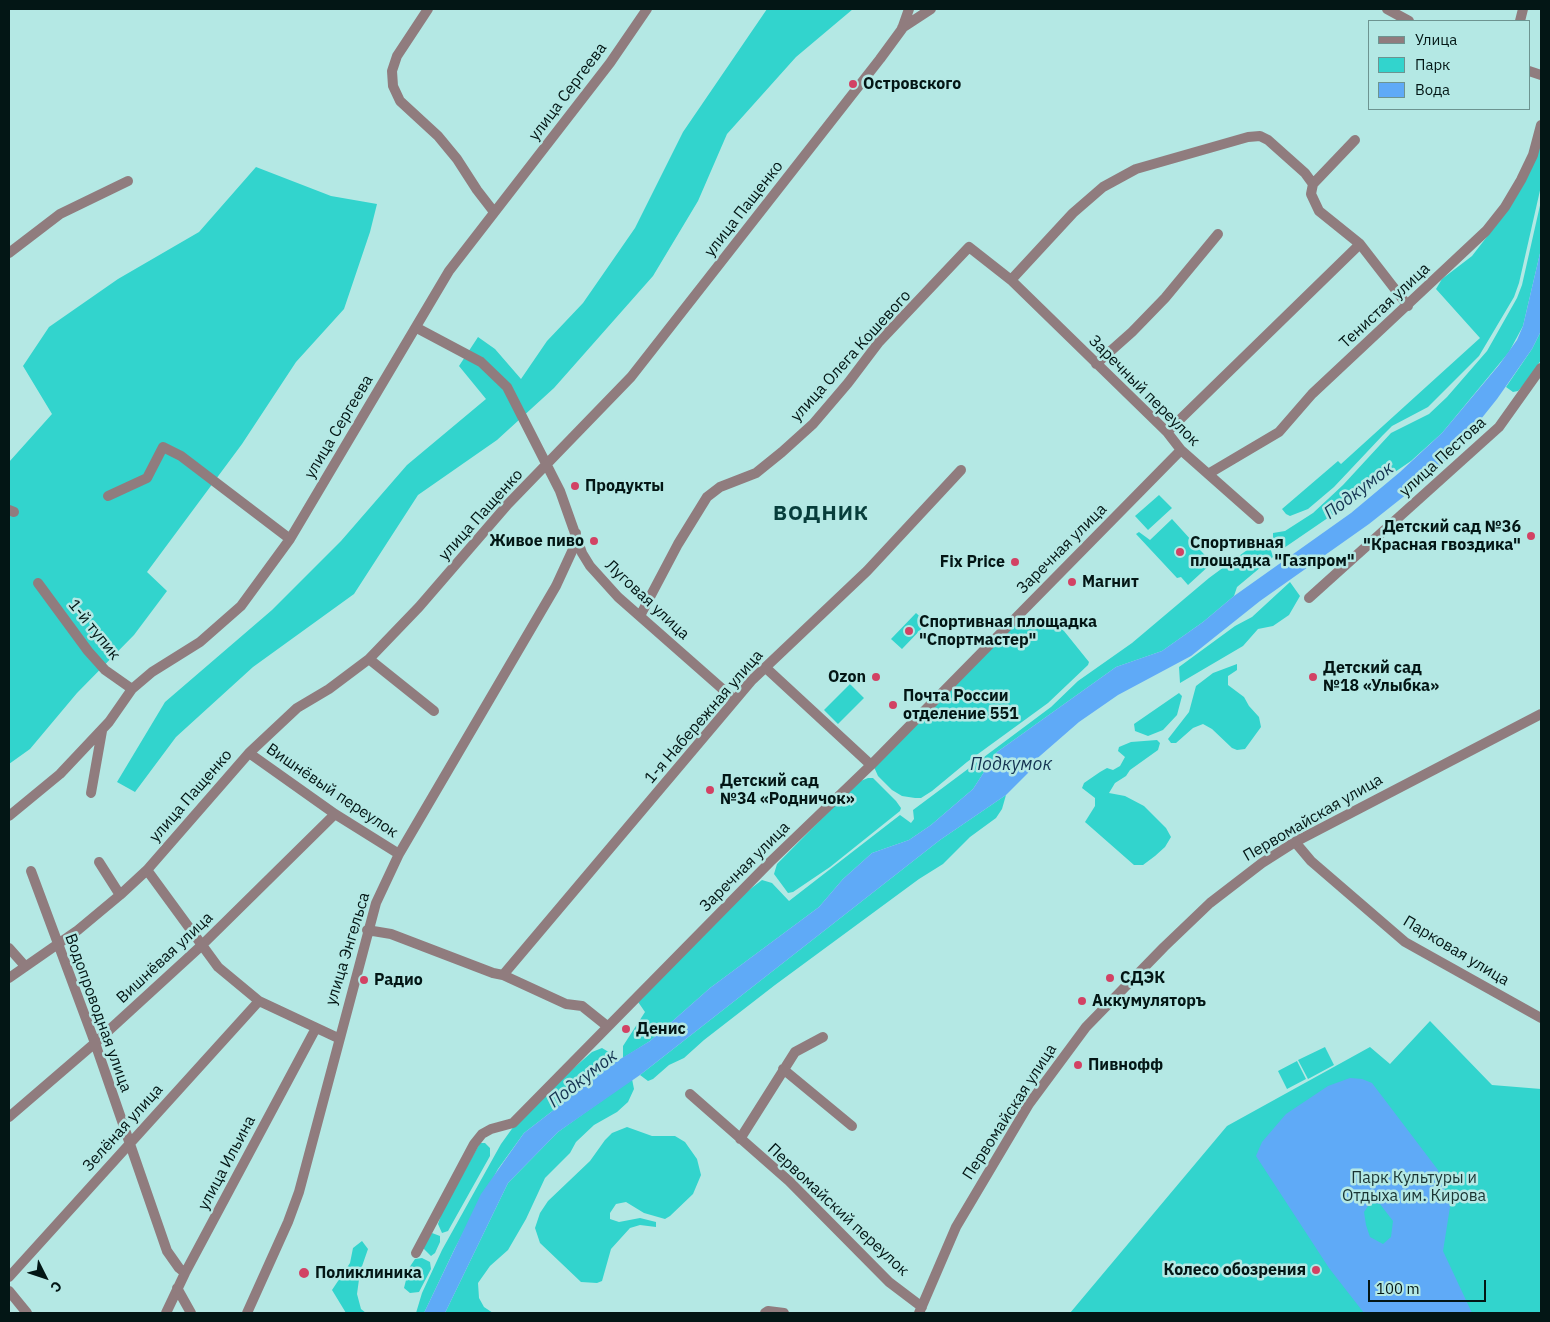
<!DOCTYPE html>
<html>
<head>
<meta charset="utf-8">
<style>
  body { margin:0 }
  #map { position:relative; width:1550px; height:1322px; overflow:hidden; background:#b4e8e4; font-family:"IBM Plex Sans",sans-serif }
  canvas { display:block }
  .frame { position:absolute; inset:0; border:10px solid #031615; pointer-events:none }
  .legend { position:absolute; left:1368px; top:20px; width:162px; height:90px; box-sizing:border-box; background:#b4e8e4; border:1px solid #6d9491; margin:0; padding:6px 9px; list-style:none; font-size:15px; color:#031615 }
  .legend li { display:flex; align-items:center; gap:10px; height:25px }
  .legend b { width:25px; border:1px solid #6d9491 }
  .north { position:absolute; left:20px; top:1252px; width:50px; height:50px; -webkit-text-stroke:4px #b4e8e4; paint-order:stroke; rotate:131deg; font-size:14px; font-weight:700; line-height:20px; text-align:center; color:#031615 }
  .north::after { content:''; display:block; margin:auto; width:18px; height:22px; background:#031615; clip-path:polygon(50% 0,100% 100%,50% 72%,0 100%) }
  .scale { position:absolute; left:1368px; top:1280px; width:118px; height:22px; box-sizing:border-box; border:2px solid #031615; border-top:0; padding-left:6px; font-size:15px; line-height:18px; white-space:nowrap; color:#031615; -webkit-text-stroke:4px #b4e8e4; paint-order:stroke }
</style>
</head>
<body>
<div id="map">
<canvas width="1550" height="1322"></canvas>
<div class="frame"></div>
<ul class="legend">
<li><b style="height:6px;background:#907c7e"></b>Улица</li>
<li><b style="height:14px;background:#32d4cd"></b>Парк</li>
<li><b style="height:14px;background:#5faaf7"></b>Вода</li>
</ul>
<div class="north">С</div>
<div class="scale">100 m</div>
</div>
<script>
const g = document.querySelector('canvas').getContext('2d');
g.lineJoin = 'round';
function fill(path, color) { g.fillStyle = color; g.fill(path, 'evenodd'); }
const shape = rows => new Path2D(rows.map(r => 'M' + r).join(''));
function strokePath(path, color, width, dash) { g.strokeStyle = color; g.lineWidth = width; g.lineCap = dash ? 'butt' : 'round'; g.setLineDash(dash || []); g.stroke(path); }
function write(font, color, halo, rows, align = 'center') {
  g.font = font + ' "IBM Plex Sans",sans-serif'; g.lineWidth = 5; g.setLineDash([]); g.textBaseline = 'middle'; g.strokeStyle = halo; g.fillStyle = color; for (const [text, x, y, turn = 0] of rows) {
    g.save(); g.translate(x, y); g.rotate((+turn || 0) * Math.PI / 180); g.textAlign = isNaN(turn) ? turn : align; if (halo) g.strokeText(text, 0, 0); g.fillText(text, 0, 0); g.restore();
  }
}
fill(shape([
  [767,9,853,9,796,57,727,134,698,201,653,276,554,388,497,440,418,495,354,594,253,667,176,737,135,792,117,782,165,702,272,610,341,541,407,465,486,399,459,366,478,337,495,349,521,379,547,341,583,303,635,228,683,132],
  [1541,139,1541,186,1519,283,1514,297,1479,356,1428,407,1392,426,1383,435,1334,487,1308,509,1290,516,1286,514,1282,509,1338,461,1341,464,1480,338,1436,289,1442,279,1472,256,1503,216],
  [256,167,331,196,377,204,370,232,344,309,296,362,242,444,147,572,167,591,134,635,77,693,30,749,9,764,9,462,52,414,23,366,49,327,118,279,199,232],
  [1541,201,1541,249,1523,326,1509,352,1442,433,1411,461,1281,550,1273,543,1273,533,1285,531,1313,513,1343,485,1391,433,1429,414,1447,397,1487,351,1517,298,1522,285],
  [1541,331,1541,360,1528,380,1518,391,1513,392,1506,387,1532,349],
  [1159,495,1172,508,1148,530,1135,516],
  [1172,519,1212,563,1188,585,1181,577,1177,578,1136,534,1139,532,1150,540],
  [1258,542,1270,547,1273,557,1237,587,1234,596,1203,622,1162,651,1116,667,997,752,973,789,931,825,909,840,872,853,843,879,819,907,710,988,650,1041,623,1058,623,1046,645,1012,636,999,736,900,762,880,772,883,789,901,900,815,911,823,914,819,913,810,1051,707,1078,681,1132,643,1209,578],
  [1290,582,1300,596,1289,615,1273,626,1258,629,1243,646,1180,683,1179,667,1235,626,1252,617],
  [916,613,927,623,902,649,891,639],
  [1032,617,1050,620,1064,631,1089,662,1088,665,1048,703,967,762,932,791,921,798,915,798,902,796,892,790,878,776,874,767,1015,623],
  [1237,664,1237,670,1228,676,1228,685,1244,697,1249,706,1259,717,1261,727,1245,749,1237,750,1232,748,1212,729,1203,724,1193,728,1176,743,1171,743,1168,739,1189,712,1196,686,1213,673],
  [850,684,864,698,838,724,824,710],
  [1179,693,1182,696,1177,715,1163,730,1148,736,1135,731,1134,724],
  [1157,740,1160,743,1158,750,1130,770,1126,776,1115,783,1109,793,1125,796,1144,806,1166,828,1171,837,1165,847,1155,856,1143,865,1134,865,1085,822,1095,806,1095,798,1082,788,1084,783,1100,772,1107,768,1113,770,1120,766,1125,757,1118,751,1119,747,1131,742],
  [868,778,873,778,896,801,901,808,900,811,830,867,793,892,788,893,774,874,777,864,858,782],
  [1006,795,1002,809,996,818,970,837,943,864,919,879,775,985,704,1040,684,1058,669,1065,653,1079,648,1081,640,1075,940,840],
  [1430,1021,1492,1085,1541,1089,1541,1313,1070,1313,1227,1126,1370,1047,1390,1064],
  [1325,1047,1334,1065,1308,1079,1298,1060],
  [602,1048,612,1054,617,1061,524,1133,498,1169,455,1248,424,1313,416,1313,422,1293,442,1250,501,1144,519,1119,568,1073,592,1052],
  [1297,1061,1306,1079,1287,1089,1278,1071],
  [632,1079,634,1089,628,1102,617,1112,594,1125,576,1142,570,1153,545,1178,526,1219,508,1250,490,1266,478,1283,479,1298,484,1307,493,1313,445,1313,508,1183,558,1132],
  [627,1127,652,1136,675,1136,685,1142,697,1159,701,1175,693,1194,670,1216,665,1219,644,1213,626,1202,616,1204,610,1213,610,1219,619,1222,640,1218,656,1222,656,1227,640,1225,630,1228,611,1249,602,1281,597,1283,581,1282,540,1243,535,1228,540,1213,548,1201,590,1161,605,1140,612,1133],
  [480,1143,485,1143,490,1148,490,1156,448,1231,442,1233,438,1224,443,1209],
  [432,1233,440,1236,440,1242,435,1253,431,1256,422,1247],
  [362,1241,368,1249,360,1272,357,1294,361,1309,366,1313,346,1313,332,1290,350,1263,353,1248],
  [422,1258,430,1262,431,1269,419,1292,410,1293,404,1288,409,1268,415,1259]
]), '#32d4cd');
fill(shape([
  [1541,249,1541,331,1532,349,1497,399,1457,449,1427,478,1369,524,1260,601,1191,656,1118,695,1079,722,1033,762,1028,773,1006,795,940,840,640,1075,558,1132,508,1183,445,1313,424,1313,481,1194,524,1133,617,1061,650,1041,710,988,819,907,843,879,872,853,909,840,931,825,973,789,997,752,1116,667,1162,651,1203,622,1234,596,1351,513,1400,472,1442,433,1499,365,1517,340,1523,326],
  [1350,1078,1362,1079,1372,1083,1438,1170,1450,1207,1443,1251,1472,1313,1364,1313,1329,1268,1256,1156,1262,1142,1286,1114,1328,1086],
  [1374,1203,1380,1204,1393,1221,1391,1237,1383,1244,1370,1237,1366,1225,1364,1212,1368,1206]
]), '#5faaf7');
strokePath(shape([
  [428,9,397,56,392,71,393,86,400,101,438,136,457,159,477,190,494,212],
  [1387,9,1409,21],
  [1520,21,1523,9],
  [902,28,931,9],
  [1529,71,1541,75],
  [1313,184,1355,140],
  [9,253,60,214,128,181],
  [1011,280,1167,432,1181,450,1259,519],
  [417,328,481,362,507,387,560,491,582,553,590,566,618,597,735,700],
  [1096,364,1132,332,1165,298,1218,234],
  [1167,432,1360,244],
  [1208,474,1279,432,1312,394,1486,231,1505,207,1521,180,1533,155,1541,125],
  [108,496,147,478,163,447,181,456,290,539],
  [9,510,14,512],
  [38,583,88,651,105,670,132,689],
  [1309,598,1499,427,1541,368],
  [640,616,678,544,707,497,720,487,756,473,782,452,813,424,848,383,879,342,969,247,1011,280,1073,213,1103,187,1136,169,1248,137,1260,136,1268,140,1305,173,1313,184,1311,194,1319,211,1360,244,1408,306],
  [369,659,434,711],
  [766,668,871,765],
  [249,753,335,814,399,854],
  [91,793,102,731],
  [9,816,60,774,109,722,132,689,152,672,200,642,241,606,290,539,449,271,610,63,647,9],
  [1295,842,1311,861,1405,942,1541,1018],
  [99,862,120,895],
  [147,870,218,967,259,1001,338,1038],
  [31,871,95,1043,167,1251,179,1268,185,1273],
  [367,930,391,934,493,973,503,975,566,1004,582,1006,607,1026],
  [9,948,25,966],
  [503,975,752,680,867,571,961,470],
  [9,978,78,930,120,895,147,870,249,753,297,708,329,689,369,659,419,607,508,504,631,377,880,59,902,29,909,9],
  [783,1069,852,1126],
  [690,1094,789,1181,889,1282,922,1307],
  [9,1117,95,1043,201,946,335,814],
  [740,1139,795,1052,823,1037],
  [416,1253,474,1144,482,1134,491,1129,513,1123,770,862,871,765,1181,450],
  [9,1277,259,1001],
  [177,1288,191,1313],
  [9,1291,27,1313],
  [166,1313,185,1273,316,1028],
  [247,1313,288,1222,299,1192,376,903,399,854,556,586,574,547,576,533],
  [765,1313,768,1311,784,1313],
  [919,1313,956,1227,1029,1104,1086,1027,1164,947,1210,903,1262,863,1295,842,1541,714]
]), '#907c7e', 10);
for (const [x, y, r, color] of [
  [853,84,5,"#d24264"],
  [575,486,5,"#d24264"],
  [1531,536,5,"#d24264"],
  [594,541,5,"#d24264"],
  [1180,552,5,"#d24264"],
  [1015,562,5,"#d24264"],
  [1072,582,5,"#d24264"],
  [909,631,5,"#d24264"],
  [876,677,5,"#d24264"],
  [1313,677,5,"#d24264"],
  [893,705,5,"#d24264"],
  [710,790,5,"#d24264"],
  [1110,978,5,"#d24264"],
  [364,980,5,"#d24264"],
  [1082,1001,5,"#d24264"],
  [626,1029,5,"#d24264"],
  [1078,1065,5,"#d24264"],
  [1316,1270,5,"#d24264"],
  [304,1273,6,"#d24264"]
]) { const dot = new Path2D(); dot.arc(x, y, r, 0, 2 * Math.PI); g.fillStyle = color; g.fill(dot); strokePath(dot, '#b4e8e4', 2); }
write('bold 16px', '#031615', '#b4e8e4', [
  ["Островского",863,84],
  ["Продукты",585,486],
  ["Детский сад №36",1521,527,"right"],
  ["\"Красная гвоздика\"",1521,545,"right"],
  ["Живое пиво",584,541,"right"],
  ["Спортивная",1190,543],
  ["площадка \"Газпром\"",1190,561],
  ["Fix Price",1005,562,"right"],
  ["Магнит",1082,582],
  ["Спортивная площадка",919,622],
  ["\"Спортмастер\"",919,640],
  ["Детский сад",1323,668],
  ["№18 «Улыбка»",1323,686],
  ["Ozon",866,677,"right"],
  ["Почта России",903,696],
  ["отделение 551",903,714],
  ["Детский сад",720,781],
  ["№34 «Родничок»",720,799],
  ["СДЭК",1120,978],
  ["Радио",374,980],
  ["Аккумуляторъ",1092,1001],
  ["Денис",636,1029],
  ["Пивнофф",1088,1065],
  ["Колесо обозрения",1306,1270,"right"],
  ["Поликлиника",315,1273]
], 'left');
write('16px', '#031615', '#b4e8e4', [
  ["улица Сергеева",568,92,-53],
  ["улица Пащенко",744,209,-52],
  ["Тенистая улица",1385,306,-43],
  ["улица Олега Кошевого",851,356,-48],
  ["Заречный переулок",1144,391,45],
  ["улица Сергеева",339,427,-59],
  ["улица Пестова",1443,457,-42],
  ["улица Пащенко",481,515,-48],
  ["Заречная улица",1062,549,-45],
  ["Луговая улица",647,600,43],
  ["1-й тупик",94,630,51],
  ["1-я Набережная улица",704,717,-49],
  ["Вишнёвый переулок",332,791,34],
  ["улица Пащенко",191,796,-49],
  ["Первомайская улица",1313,818,-30],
  ["Заречная улица",745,867,-45],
  ["улица Энгельса",348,949,-73],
  ["Парковая улица",1456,951,31],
  ["Вишнёвая улица",165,958,-43],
  ["Водопроводная улица",98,1013,70],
  ["Первомайская улица",1010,1112,-57],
  ["Зелёная улица",123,1128,-48],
  ["улица Ильина",227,1163,-62],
  ["Первомайский переулок",838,1210,43]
]);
write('16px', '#1a3433', '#b4e8e4', [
  ["Парк Культуры и",1414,1178],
  ["Отдыха им. Кирова",1414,1196]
]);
write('italic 18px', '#133250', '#b4e8e4', [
  ["Подкумок",1359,491,-37],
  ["Подкумок",1011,765],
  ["Подкумок",583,1079,-38]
]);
g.letterSpacing = '1px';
write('bold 21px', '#073d3b', '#b4e8e4', [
  ["ВОДНИК",821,514]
]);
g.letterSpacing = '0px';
</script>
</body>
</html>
